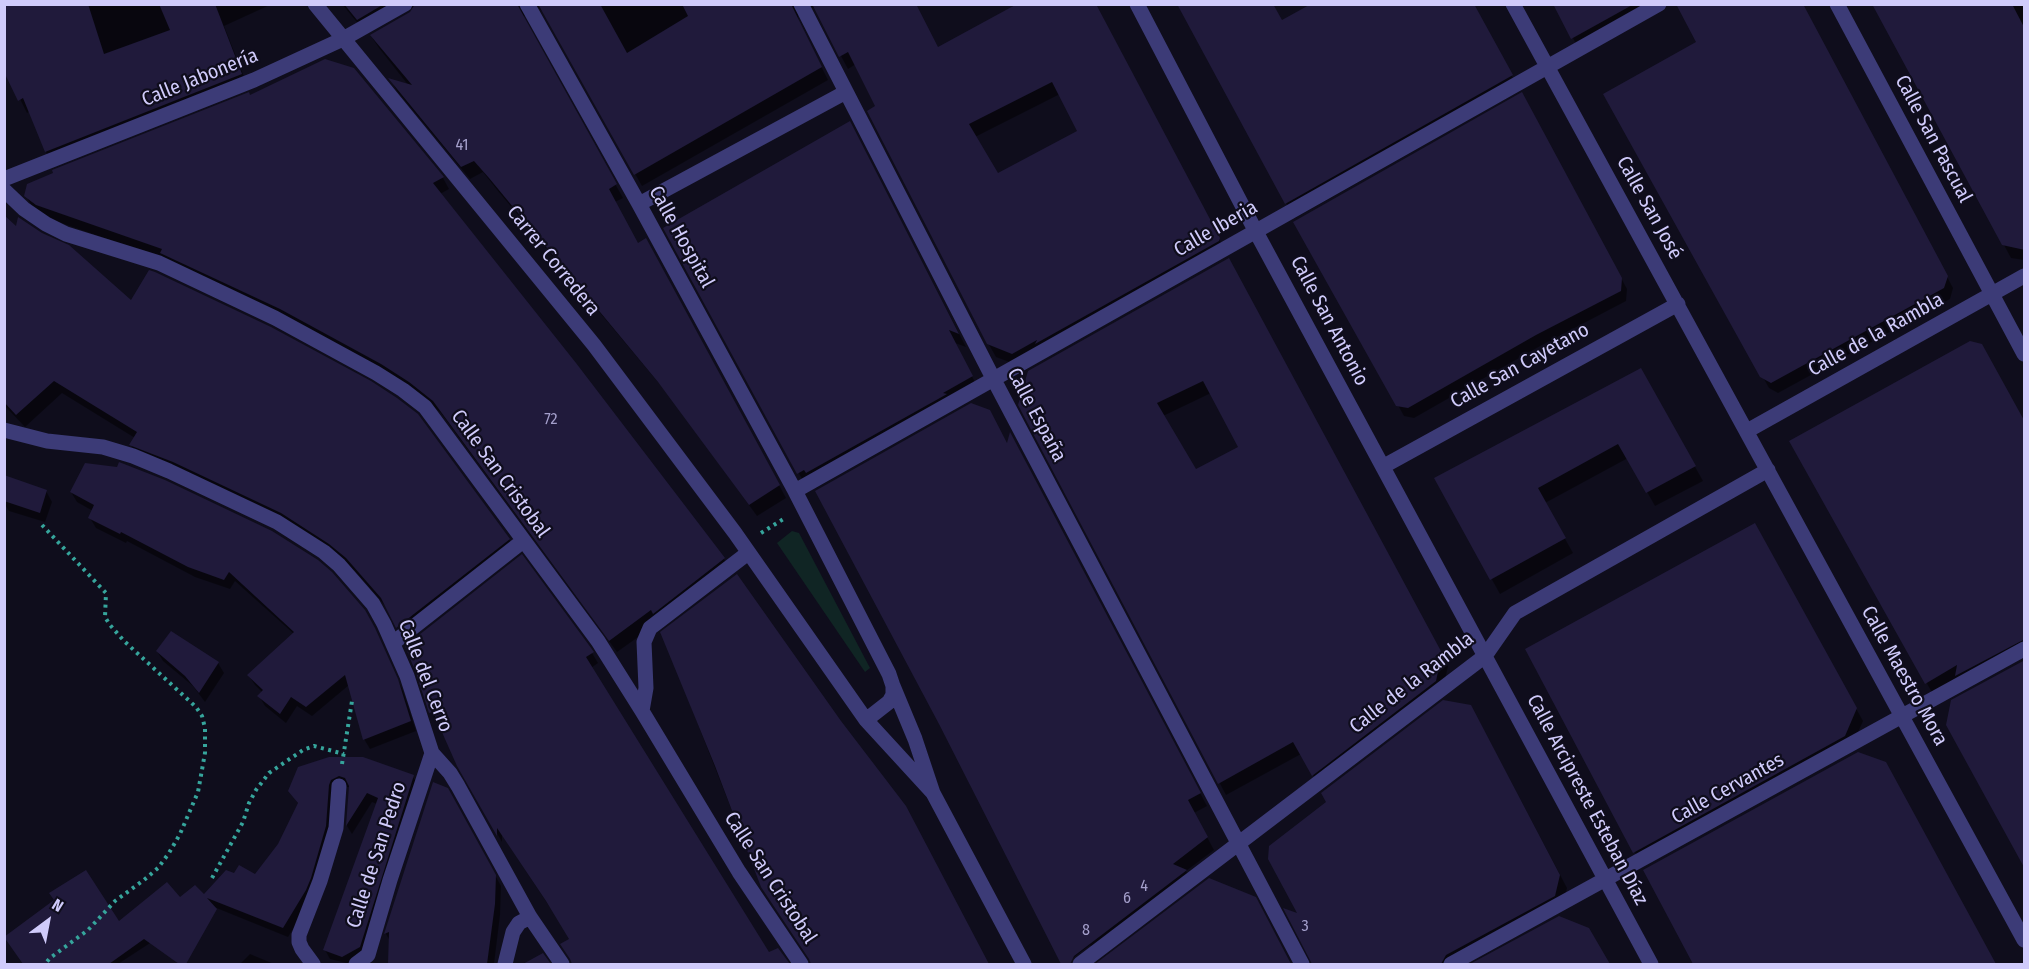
<!DOCTYPE html>
<html>
<head>
<meta charset="utf-8">
<style>
  body { margin:0 }
  #map { position:relative; width:2029px; height:969px; overflow:hidden; background:#0f0d1c; font-family:"Fira Sans Condensed",sans-serif }
  canvas { display:block }
  .frame { position:absolute; inset:0; border:6px solid #d0cbfb; pointer-events:none }
  .north { position:absolute; left:18px; top:891px; width:60px; height:60px; -webkit-text-stroke:4px #0f0d1c; paint-order:stroke; rotate:32deg; font-size:16px; font-weight:700; line-height:24px; text-align:center; color:#d0cbfb }
  .north::after { content:''; display:block; margin:auto; width:21px; height:27px; background:#d0cbfb; clip-path:polygon(50% 0,100% 100%,50% 72%,0 100%) }
</style>
</head>
<body>
<div id="map">
<canvas width="2029" height="969"></canvas>
<div class="frame"></div>
<div class="north">N</div>
</div>
<script>
const g = document.querySelector('canvas').getContext('2d');
g.lineJoin = 'round';
function fill(path, color) { g.fillStyle = color; g.fill(path, 'evenodd'); }
const shape = rows => new Path2D(rows.map(r => 'M' + r).join(''));
function strokePath(path, color, width, dash) { g.strokeStyle = color; g.lineWidth = width; g.lineCap = dash ? 'butt' : 'round'; g.setLineDash(dash || []); g.stroke(path); }
function write(font, color, halo, rows, align = 'center') {
  g.font = font + ' "Fira Sans Condensed",sans-serif'; g.lineWidth = 4.5; g.setLineDash([]); g.textBaseline = 'middle'; g.strokeStyle = halo; g.fillStyle = color; for (const [text, x, y, turn = 0] of rows) {
    g.save(); g.translate(x, y); g.rotate((+turn || 0) * Math.PI / 180); g.textAlign = isNaN(turn) ? turn : align; if (halo) g.strokeText(text, 0, 0); g.fillText(text, 0, 0); g.restore();
  }
}
fill(shape([
  [792,531,799,533,870,668,865,672,777,543]
]), '#102524');
fill(shape([
  [19,4,272,4,224,26,248,87,54,164,46,152,30,111,27,113,6,71],
  [342,4,915,4,938,48,1013,8,1011,4,1096,4,1226,252,1020,366,996,357,988,343,856,64,848,69,815,8,810,7,803,8,798,16,799,22,828,80,642,186,544,12,536,7,529,8,524,17,525,23,623,198,615,202,638,245,653,252,786,498,757,516,668,394,498,191,483,172,470,179,397,91,391,80,409,86,379,48,371,36,414,10,415,8,408,8,365,32],
  [1060,94,1079,131,997,175,975,137],
  [1472,4,1520,91,1295,218,1286,203,1281,22],
  [1554,4,1660,4,1579,49],
  [1801,4,1953,288,1950,299,1778,393,1769,388,1605,95],
  [1873,4,2024,4,2024,260,2011,258],
  [1522,94,1627,289,1626,301,1542,345,1414,418,1404,416,1296,222],
  [858,138,966,347,955,343,980,392,953,407,954,410,816,488,814,484,807,488,665,229],
  [443,178,449,189,440,194,575,364,724,559,731,571,617,652,441,413,417,393,165,259,44,217,33,208,26,196],
  [4,217,17,230,509,539,516,552,405,639,388,609,355,571,338,556,138,457,131,445,135,438,62,393,25,427,4,405],
  [1235,272,1448,666,1442,694,1320,787,1301,754,1226,795,1020,405],
  [1211,393,1240,448,1195,471,1163,416],
  [1641,370,1703,481,1655,506,1628,458,1545,503,1573,553,1500,594,1436,479],
  [2024,424,2024,655,1934,696,1791,442],
  [1017,446,1207,806,1194,813,1214,850,1186,871,1193,883,1097,956,1090,945,1065,964,1063,964,1057,954],
  [46,491,52,502,45,522,9,511,4,503,4,496],
  [71,492,370,621,403,691,416,731,370,749,364,739,349,685,312,716,297,706,286,723,265,706,259,696,263,693,255,685,249,676,294,634,235,581,230,589,195,577,127,541,126,543,96,528,90,518,93,511,77,502],
  [1754,525,1863,721,1851,748,1641,864,1635,852],
  [522,556,592,653,598,663,591,668,776,964,572,964,571,939,502,835,502,842,458,765,439,722,437,723,431,713,418,672],
  [662,633,912,820,988,964,827,964,794,918,762,887],
  [157,651,218,663,224,673,205,702,193,686,163,661],
  [1478,719,1567,888,1562,908,1459,964,1313,964,1300,916],
  [299,768,413,777,419,786,365,957,350,964,330,959,325,950,377,804,372,802,352,834,347,826,350,787,340,787,331,837,311,900,288,937,209,905,204,896,234,875,255,876,279,845,299,805,290,791],
  [1893,777,1995,964,1695,964,1645,870],
  [434,784,447,789,501,886,500,915,494,964,390,964,390,941,386,934],
  [1209,880,1262,911,1290,964,1097,964],
  [193,915,118,964,54,964,30,928,118,923],
  [1559,917,1588,929,1608,964,1473,964],
  [250,954,274,964,240,964]
]), '#0007');
fill(shape([
  [4,4,88,4,104,54,170,30,159,4,215,4,242,74,45,152,23,98,18,101,4,72],
  [344,4,384,4,357,20],
  [415,4,517,4,617,184,609,189,638,243,646,238,780,485,749,505,658,382,489,178,474,161,461,167,388,78,412,85,370,35,410,12],
  [538,4,600,4,627,53,688,16,682,4,791,4,822,67,634,175],
  [812,4,916,4,938,47,1017,4,1096,4,1220,238,1219,241,1035,344,1037,340,1012,354,987,344,867,111,875,106,848,52,839,57],
  [1052,82,1077,131,998,173,969,124],
  [1177,4,1273,4,1282,20,1311,4,1474,4,1513,75,1285,204],
  [1553,4,1634,4,1571,39],
  [1676,4,1803,4,1948,276,1944,288,1771,383,1760,377,1603,94,1696,42],
  [1872,4,2012,4,2025,29,2025,250,2002,245],
  [325,59,354,68,444,177,433,183,576,363,725,558,653,614,651,610,609,641,433,401,409,382,381,364,280,309,160,253,162,249,36,205,24,196,27,184,53,173,52,170,249,92,250,95],
  [1522,92,1622,278,1621,291,1536,335,1408,408,1396,406,1293,222],
  [850,121,959,334,949,330,973,376,943,393,947,394,806,473,804,470,797,474,663,228],
  [4,215,16,226,18,217,42,233,69,245,131,300,149,270,155,272,271,327,371,381,397,398,418,414,510,539,396,628,381,598,346,558,329,544,281,513,173,462,129,445,137,432,54,381,16,415,4,402],
  [1229,258,1442,653,1436,681,1312,776,1293,742,1218,784,1018,405,1028,371],
  [1203,381,1238,447,1196,469,1157,403],
  [1970,341,1982,344,2025,422,2025,639,1955,676,1957,665,1925,684,1789,441],
  [1641,368,1696,466,1646,493,1618,444,1538,488,1566,538,1490,580,1434,478],
  [971,403,990,410,1007,443,1010,432,1201,793,1188,800,1208,837,1173,864,1187,870,1074,956,1070,964,1061,964,939,724,815,491],
  [119,462,165,480,272,531,318,560,332,572,365,610,375,628,398,679,411,721,363,740,345,675,306,707,291,697,280,714,257,696,263,690,247,675,294,632,229,572,224,580,188,567,121,532,120,534,88,518,94,505,70,492,85,463,117,467],
  [4,475,47,490,40,513,4,501],
  [1755,523,1857,708,1845,736,1633,853,1525,649],
  [522,554,594,652,586,657,769,952,778,948,790,964,572,964,570,959,560,944,569,939,546,901,497,828,497,836,457,766,433,712,429,713,416,673,405,646],
  [737,574,841,721,906,806,989,964,811,964,809,959,761,887,715,766,660,632],
  [171,631,219,662,199,693,185,676,156,651],
  [2025,660,2025,869,1946,725,1951,700],
  [1443,700,1471,705,1560,875,1555,896,1446,955,1441,964,1312,964,1283,908,1297,913,1268,859,1269,846,1326,802,1321,793],
  [1858,752,1886,762,1996,964,1693,964,1643,870],
  [329,757,363,757,414,775,360,947,342,957,323,950,378,798,367,793,346,826,349,786,345,778,339,776,331,780,329,785,326,826,311,878,306,890,283,928,207,898,217,909,186,964,179,964,144,939,109,964,23,964,4,937,54,900,49,893,86,870,119,921,167,882,180,897,195,885,204,894,226,870,234,873,239,865,255,874,278,844,298,803,288,791,298,767],
  [433,782,448,788,496,875,495,904,487,964,388,964,389,932,384,934],
  [1209,878,1256,897,1291,964,1095,964],
  [1559,916,1589,928,1610,964,1470,964],
  [543,953,551,964,523,964]
]), '#201a3b');
strokePath(shape([
  [42,525,106,593,105,617,110,625,124,641,196,707,202,716,205,728,205,753,198,792,180,834,169,853,158,868,144,880,115,901,88,930,50,958,45,964],
  [761,533,785,518],
  [342,764,352,701],
  [212,878,243,822,249,803,256,790,269,773,303,750,314,746,344,754]
]), '#36a59c', 4, [3, 4.5]);
strokePath(shape([
  [315,4,594,345,735,533,866,720,933,793],
  [527,4,639,204,795,491,889,674,893,686,893,695,889,702,866,720],
  [801,4,994,380,1302,964],
  [1137,4,1255,230,1651,964],
  [1513,4,2024,940],
  [1837,4,2024,354],
  [4,179,254,80,343,39,405,4],
  [4,190,24,209,46,224,66,234,159,263,275,318,376,373,403,390,425,407,598,641,642,711,739,872,801,964],
  [639,204,846,92],
  [4,430,47,441,103,447,133,456,169,471,277,522,324,552,339,565,373,604,384,624,407,676,432,753,450,773,458,786,530,917,562,964],
  [1747,431,2024,276],
  [1384,466,1678,304],
  [795,491,1659,4],
  [393,643,523,541],
  [893,686,915,739,933,793,1024,964],
  [642,711,646,688,644,642,650,628,748,553],
  [313,964,302,949,299,942,299,935,320,881,336,828,339,786],
  [356,964,368,955,390,880,432,753],
  [505,964,513,932,519,923,530,917],
  [1080,964,1485,656,1515,613,1768,470],
  [1451,964,2024,649]
]), '#3c3b77', 15);
write('16px', '#a49fcb', null, [
  ["41",462,146],
  ["72",551,420],
  ["4",1144,887],
  ["6",1127,899],
  ["3",1305,927],
  ["8",1086,931]
]);
write('20px', '#d0cbfb', '#0f0d1c', [
  ["Calle Jabonería",200,78,-22],
  ["Calle San Pascual",1933,139,62],
  ["Calle San José",1649,208,61],
  ["Calle Iberia",1216,229,-30],
  ["Calle Hospital",681,237,61],
  ["Carrer Corredera",553,261,51],
  ["Calle San Antonio",1329,321,62],
  ["Calle de la Rambla",1876,335,-29],
  ["Calle San Cayetano",1520,366,-29],
  ["Calle España",1036,415,62],
  ["Calle San Cristobal",500,474,54],
  ["Calle del Cerro",425,676,69],
  ["Calle Maestro Mora",1904,676,61],
  ["Calle de la Rambla",1412,683,-38],
  ["Calle Cervantes",1728,789,-29],
  ["Calle Arcipreste Esteban Díaz",1587,800,62],
  ["Calle de San Pedro",377,855,-72],
  ["Calle San Cristobal",770,878,57]
]);
</script>
</body>
</html>
